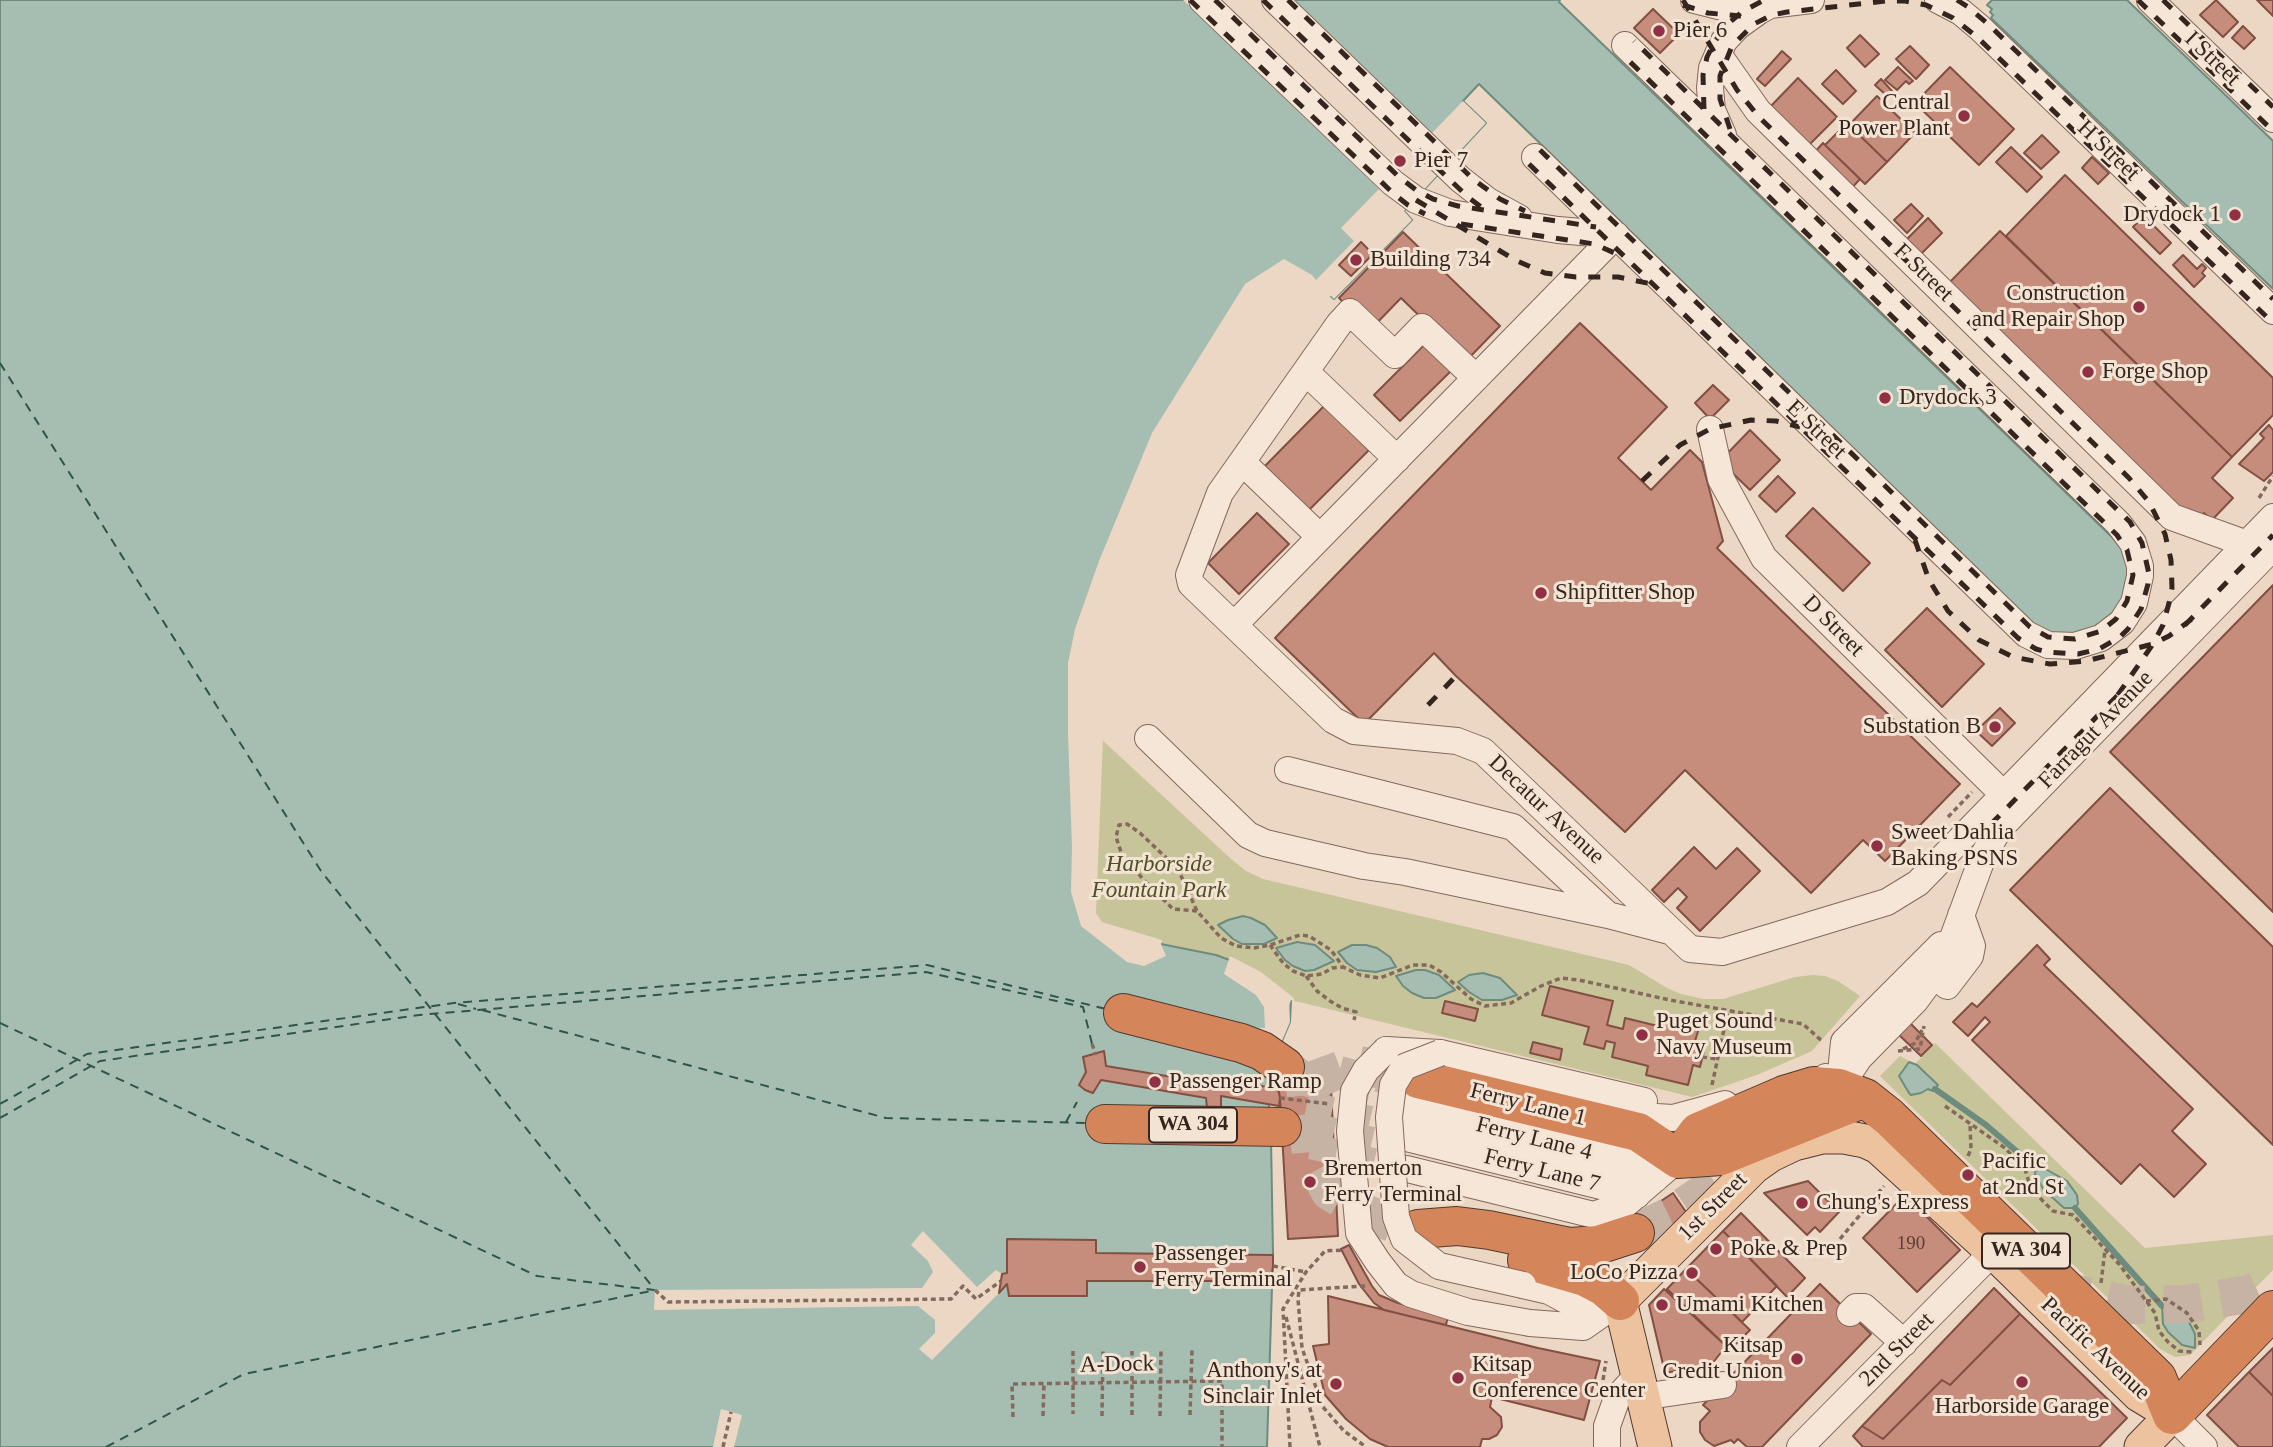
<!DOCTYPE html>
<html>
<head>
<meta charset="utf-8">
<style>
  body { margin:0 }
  canvas { display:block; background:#ebd7c4 }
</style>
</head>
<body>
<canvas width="2273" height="1447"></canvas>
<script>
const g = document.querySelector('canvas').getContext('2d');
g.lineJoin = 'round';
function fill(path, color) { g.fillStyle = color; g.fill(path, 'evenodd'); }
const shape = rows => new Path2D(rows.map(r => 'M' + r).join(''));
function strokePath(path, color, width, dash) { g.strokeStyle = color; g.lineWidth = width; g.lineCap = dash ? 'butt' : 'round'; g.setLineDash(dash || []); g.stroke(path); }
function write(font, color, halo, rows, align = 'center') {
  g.font = font + ' Georgia,serif'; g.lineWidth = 6; g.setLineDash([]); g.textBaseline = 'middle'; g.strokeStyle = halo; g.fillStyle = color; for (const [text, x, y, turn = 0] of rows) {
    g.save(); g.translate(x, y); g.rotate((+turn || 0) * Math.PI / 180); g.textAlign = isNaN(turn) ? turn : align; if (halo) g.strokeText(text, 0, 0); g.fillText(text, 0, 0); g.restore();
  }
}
fill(shape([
  [1100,738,1230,858,1246,871,1263,879,1629,965,1667,988,1681,994,1703,999,1723,999,1795,977,1813,975,1825,976,1838,981,1860,996,1812,1051,1757,1075,1692,1097,1291,1000,1216,955,1156,943,1100,925,1092,907],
  [1935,1043,2145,1248,2273,1235,2273,1270,2190,1355,2175,1357,2160,1349,1880,1076,1900,1056,1915,1064]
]), '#c8c499');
const water = shape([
  [0,0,1560,0,1559,2,2117,542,2122,550,2128,570,2125,594,2112,617,2085,633,2052,634,2035,625,1479,84,1463,101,1486,123,1404,211,1412,220,1334,299,1319,286,1301,293,1270,318,1168,446,1093,638,1092,907,1100,925,1156,943,1216,955,1232,961,1291,1000,1290,1022,1267,1076,1271,1138,1273,1255,1267,1447,0,1447,0,0],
  [1992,0,2127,0,2273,141,2273,289,1991,18,1993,15,1990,12,1992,9,1987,5,1992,0],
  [1243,916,1251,918,1265,925,1277,938,1264,944,1242,944,1233,939,1218,925,1228,920,1243,916],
  [1297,942,1315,945,1334,961,1314,970,1305,971,1293,966,1285,960,1276,948,1297,942],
  [1352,945,1366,945,1377,948,1390,957,1396,967,1376,972,1357,970,1347,963,1338,952,1352,945],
  [1416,970,1425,970,1439,975,1455,990,1436,998,1424,998,1412,993,1403,986,1396,976,1416,970],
  [1483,973,1500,978,1517,995,1502,1000,1482,1000,1469,992,1458,982,1469,975,1483,973],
  [1909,1062,1917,1065,1938,1085,1933,1091,1928,1089,1921,1093,1911,1095,1909,1093,1899,1076,1909,1062],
  [2042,1167,2067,1181,2077,1195,2078,1204,2075,1208,2064,1208,2043,1189,2035,1174,2036,1168,2042,1167],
  [2162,1306,2177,1311,2188,1320,2195,1334,2195,1348,2182,1345,2168,1332,2163,1324,2162,1306]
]);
fill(water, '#a6beb2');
strokePath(water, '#6d8c7e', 2);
fill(shape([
  [1183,0,1295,0,1432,133,1463,101,1486,123,1404,211,1412,220,1334,299,1331,296,1327,298,1319,290,1303,296,1273,320,1171,447,1144,549,1097,638,1103,738,1096,913,1102,922,1162,940,1161,944,1166,956,1144,966,1127,962,1081,926,1071,892,1072,847,1068,733,1068,663,1075,629,1099,561,1152,433,1245,284,1284,259,1312,275,1316,280,1354,241,1341,228,1379,189],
  [1594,0,1723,0,1660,64],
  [1230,956,1261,972,1294,998,1294,1001,1291,1000,1289,1005,1290,1022,1267,1076,1213,1047,1219,1026,1265,1028,1264,1007,1256,995,1224,974],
  [923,1231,977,1287,996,1270,1002,1274,999,1293,932,1360,919,1349,935,1333,935,1320,918,1306,654,1310,655,1290,922,1288,933,1272,928,1261,911,1245],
  [721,1409,742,1415,734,1447,713,1447]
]), '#ebd7c4');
strokePath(shape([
  [1935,1089,1986,1125,2036,1168],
  [2075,1208,2162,1306]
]), '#6d8c7e', 6);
strokePath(shape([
  [0,363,321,871,655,1290],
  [458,1004,476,1009],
  [482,1010,886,1118,1085,1123],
  [0,1023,537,1276,654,1290],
  [0,1104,87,1054,454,1003,927,965,1106,1009],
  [0,1118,100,1061,419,1015,926,972,1083,1007,1092,1044],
  [1066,1122,1077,1102],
  [106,1447,244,1374,651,1291]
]), '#2f544a', 2, [9, 7]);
const building = shape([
  [2216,0,2238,22,2223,37,2200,15,2216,0],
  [2257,0,2273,0,2273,16,2257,0],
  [1653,9,1679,34,1660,53,1634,28,1653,9],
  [2243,26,2255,38,2244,49,2232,38,2243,26],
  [1860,35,1879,54,1865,67,1847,48,1860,35],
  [1910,46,1929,65,1916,79,1896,59,1910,46],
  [1782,51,1791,59,1765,86,1757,79,1782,51],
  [1898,67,1913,81,1909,84,1906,81,1897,90,1885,80,1898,67],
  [1950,67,2014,129,1979,165,1915,103,1950,67],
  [1836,70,1856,91,1843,104,1822,84,1836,70],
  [1798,78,1837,117,1808,146,1769,108,1798,78],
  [1881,79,1892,91,1887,96,1875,85,1881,79],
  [1877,96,1915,133,1887,162,1849,125,1877,96],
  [1847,123,1887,162,1865,184,1825,145,1847,123],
  [2042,135,2059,152,2041,169,2024,153,2042,135],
  [1823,143,1860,179,1850,190,1813,154,1823,143],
  [2011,147,2042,177,2027,192,1996,162,2011,147],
  [2092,157,2109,173,2098,184,2082,168,2092,157],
  [2065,175,2273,378,2273,415,2232,457,2006,236,2065,175],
  [1911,204,1923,216,1907,233,1894,220,1911,204],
  [2144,216,2171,243,2160,254,2133,227,2144,216],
  [1928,218,1942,233,1921,254,1906,240,1928,218],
  [2000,231,2232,457,2212,478,2233,498,2212,520,2204,513,2198,520,2176,513,1944,288,2000,231],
  [1403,232,1500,326,1466,361,1401,298,1371,329,1339,298,1403,232],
  [1361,242,1373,254,1351,276,1339,265,1361,242],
  [2183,255,2197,269,2202,264,2206,268,2202,273,2205,276,2194,287,2173,265,2183,255],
  [1580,323,1667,407,1618,458,1651,490,1690,450,1702,462,1723,541,1717,548,1960,784,1885,861,1863,840,1811,893,1685,770,1625,832,1456,676,1434,653,1364,724,1275,638,1580,323],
  [1427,342,1454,368,1400,421,1374,395,1427,342],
  [1713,385,1729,400,1710,419,1695,403,1713,385],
  [1324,406,1369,450,1307,512,1263,468,1324,406],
  [2269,425,2273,430,2273,472,2264,481,2239,464,2264,438,2260,434,2269,425],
  [1750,430,1780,460,1750,490,1720,461,1750,430],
  [1778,476,1795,493,1776,512,1759,496,1778,476],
  [1813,508,1870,563,1843,591,1786,536,1813,508],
  [1257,513,1289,544,1239,594,1208,563,1257,513],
  [2273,585,2273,912,2110,752,2273,585],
  [1927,608,1984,664,1942,707,1885,650,1927,608],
  [2000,708,2015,723,1992,746,1976,731,2000,708],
  [2110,788,2273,947,2273,1145,2010,890,2110,788],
  [1694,847,1716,869,1737,848,1760,871,1700,931,1677,908,1687,897,1678,888,1664,902,1652,890,1694,847],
  [2037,945,2050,959,2044,965,2193,1109,2172,1131,2206,1164,2174,1197,2140,1164,2121,1184,1972,1040,1990,1022,1985,1017,1968,1036,1953,1022,1972,1003,1977,1007,2037,945],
  [1550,986,1613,1001,1607,1025,1623,1029,1625,1018,1662,1027,1664,1019,1699,1028,1695,1041,1706,1043,1700,1067,1693,1065,1688,1085,1646,1075,1648,1066,1612,1057,1615,1043,1606,1041,1604,1049,1584,1044,1589,1027,1542,1015,1550,986],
  [1445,1001,1478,1009,1475,1021,1442,1013,1445,1001],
  [1909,1022,1932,1045,1921,1056,1897,1033,1909,1022],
  [1533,1042,1562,1049,1560,1060,1530,1053,1533,1042],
  [1104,1051,1106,1066,1209,1083,1212,1077,1278,1089,1280,1098,1279,1106,1221,1096,1221,1111,1207,1108,1206,1098,1101,1080,1093,1093,1085,1090,1079,1085,1086,1072,1083,1057,1104,1051],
  [1330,1065,1338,1236,1288,1239,1280,1098,1275,1067,1330,1065],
  [1808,1181,1839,1212,1820,1232,1815,1227,1807,1235,1764,1193,1808,1181],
  [1673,1193,1690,1218,1659,1247,1640,1215,1673,1193],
  [1905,1195,1960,1250,1917,1292,1863,1238,1905,1195],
  [1741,1213,1805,1278,1787,1297,1723,1231,1741,1213],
  [1723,1231,1777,1286,1742,1322,1686,1269,1723,1231],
  [1007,1239,1096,1240,1096,1253,1273,1255,1273,1266,1271,1281,1087,1281,1087,1296,1009,1296,1007,1284,999,1293,1002,1274,1007,1273,1007,1239],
  [1349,1245,1372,1286,1379,1295,1398,1303,1448,1316,1446,1325,1384,1310,1374,1303,1359,1284,1341,1249,1349,1245],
  [1686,1269,1750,1330,1730,1350,1667,1289,1686,1269],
  [1820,1284,1871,1334,1762,1447,1747,1447,1738,1439,1734,1443,1731,1440,1714,1446,1705,1440,1700,1432,1700,1422,1710,1411,1703,1405,1820,1284],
  [1994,1288,2020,1314,1950,1385,1942,1380,1883,1439,1862,1426,1994,1288],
  [1664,1289,1726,1346,1712,1364,1665,1373,1649,1305,1664,1289],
  [1328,1296,1538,1348,1600,1361,1584,1420,1492,1397,1490,1407,1501,1417,1502,1427,1497,1435,1489,1439,1482,1439,1480,1447,1388,1447,1370,1439,1346,1419,1325,1395,1313,1346,1329,1344,1328,1296],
  [2020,1314,2127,1418,2099,1447,1863,1447,1853,1436,1862,1426,1883,1439,1942,1380,1950,1385,2020,1314],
  [2273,1348,2273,1396,2249,1372,2273,1348],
  [2249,1372,2273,1396,2273,1447,2239,1447,2207,1415,2249,1372]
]);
fill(building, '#c68c7c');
strokePath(building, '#824f43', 2);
strokePath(shape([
  [1340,1069,1410,1087],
  [1305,1083,1404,1107],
  [1307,1104,1405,1127],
  [1309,1125,1406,1148],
  [1311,1146,1407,1169]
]), '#c7b3a3', 26, [26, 13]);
strokePath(shape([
  [1285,1067,1305,1083,1311,1157,1330,1192,1369,1215,1392,1223,1418,1229],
  [1305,1083,1356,1064,1418,1079],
  [1635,1233,1670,1216,1749,1162],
  [2054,1282,2073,1293,2131,1305,2185,1304,2249,1294,2273,1283]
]), '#c7b3a3', 38, [38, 19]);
const minor = shape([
  [1202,0,1393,183,1416,200,1450,213,1558,230,1616,235],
  [1275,0,1460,179,1488,201,1519,218],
  [1694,0,1726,8,1765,6],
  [1938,0,1961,12,1980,28,2273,311],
  [2150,0,2273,119],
  [1718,54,1758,111,2172,517,2247,544],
  [1723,135,1712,110,1710,88,1712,68,1724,41,1738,26,1759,11,1770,5,1811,0],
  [1535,157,2026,634,2048,645,2075,646,2101,638,2122,622,2134,603,2140,576,2140,566,2133,543,2118,523,1625,45],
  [1306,372,1397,459],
  [1476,378,1422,327,1395,355,1350,312,1339,324,1220,493,1189,575,1191,584,1333,720,1354,731,1457,741,1483,751,1690,949,1722,952,1887,902,1918,883,2273,517],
  [1710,429,1721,479,1764,558,2003,794],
  [1242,462,1320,537],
  [1234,625,1616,235],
  [1148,738,1248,835,1265,843,1364,866,1405,872,1608,915],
  [1288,770,1513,827,1608,915,1669,931],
  [1947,986,1970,956,1972,946,1961,915],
  [1386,1050,1440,1053,1644,1101],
  [1826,1077,1839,1088,1859,1058,1915,1001,1951,952,1954,935,1983,856,1999,829,2273,547],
  [1840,1083,1844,1042,1941,945],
  [1406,1097,1671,1163],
  [1615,1111,1640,1116,1673,1118,1725,1104],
  [1405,1117,1655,1179],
  [1406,1138,1637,1195],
  [1407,1169,1594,1215,1627,1203,1678,1159],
  [1523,1285,1549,1291,1597,1317],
  [1850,1313,1856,1307,1864,1307,1904,1343],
  [1530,1323,1583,1327,1620,1301],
  [1642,1397,1723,1385],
  [2172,1415,2204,1447],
  [1607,1447,1607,1426,1617,1398,1637,1376],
  [1800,1447,1993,1252]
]);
const major = shape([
  [1655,1447,1620,1301,1754,1167,1771,1155,1794,1144,1822,1137,1844,1137,1865,1141,1878,1147,1993,1252,2139,1395,2172,1415,2141,1447]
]);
const highway = shape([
  [1123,1013,1241,1043,1262,1051,1285,1067],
  [1418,1079,1638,1132,1678,1159,1721,1156,1865,1098],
  [1105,1124,1282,1127],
  [1678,1159,1698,1132,1784,1095,1814,1086,1839,1088,1865,1098,1889,1117,2157,1378,2172,1415,2273,1310],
  [1418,1229,1457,1226,1489,1230,1570,1247,1598,1245,1635,1233],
  [1527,1260,1585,1277,1604,1287,1620,1301]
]);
strokePath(minor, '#84695c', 28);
strokePath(major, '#523930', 35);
strokePath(highway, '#523930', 40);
strokePath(shape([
  [2259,498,2273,476],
  [1948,817,1972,792],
  [1197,911,1173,909,1142,878,1121,852,1116,837,1119,825,1127,824,1140,833,1178,869,1197,911,1221,938,1236,946,1254,948,1270,945,1300,935,1309,936,1331,950,1343,967,1360,975,1380,978,1413,965,1429,965,1441,972,1471,999,1485,1006,1511,1003,1541,986,1561,978,1579,980,1670,1000,1803,1024,1823,1042],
  [1270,945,1283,963,1293,971,1306,976,1322,974,1332,968,1343,967],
  [1306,976,1317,991,1330,1001,1342,1008,1356,1012,1354,1020],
  [1092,1044,1096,1055],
  [1903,1049,1915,1043,1922,1030],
  [1898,1051,1920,1049,1924,1026],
  [1702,1057,1718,1059],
  [1712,1085,1728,1011],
  [1945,1106,2005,1148,2025,1169,2031,1189,2053,1211,2073,1215,2119,1264,2155,1313,2159,1331,2168,1342,2179,1351,2192,1352],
  [1968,1156,1971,1149,1970,1124],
  [1874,1196,1889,1211],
  [1840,1239,1884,1186],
  [1273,1266,1306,1272],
  [2101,1283,2105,1250],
  [1365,1286,1299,1290,1298,1299,1302,1348,1323,1407,1344,1431,1366,1447],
  [655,1290,668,1302,951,1299,963,1286,976,1299,1001,1281],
  [2146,1301,2166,1299,2187,1313,2199,1331,2200,1345],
  [1286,1317,1320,1447],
  [1073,1351,1073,1414],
  [1603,1380,1606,1361],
  [1132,1415,1132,1351],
  [1190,1415,1192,1350],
  [1043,1416,1044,1383],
  [1102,1416,1103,1351],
  [1160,1416,1161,1350],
  [1013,1417,1012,1384,1222,1381,1222,1447],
  [723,1447,731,1412],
  [1290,1447,1283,1309,1306,1272,1325,1251,1344,1250]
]), '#84695c', 3.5, [5, 3.5]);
strokePath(minor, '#f6e6d7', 26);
strokePath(major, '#ecc39e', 33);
strokePath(highway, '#d5855a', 38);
strokePath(shape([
  [1190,0,1394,194,1408,205,1425,214],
  [1215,0,1398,176,1416,190,1433,199,1458,206,1596,227],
  [1263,0,1430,161,1469,198,1484,209],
  [1288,0,1473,179,1500,199,1525,211],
  [1683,0,1737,90,1759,117,2129,478,2149,502,2165,534,2171,560,2172,588,2169,603,2163,625,2153,644,2115,699],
  [1957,0,1968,7,1988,24,2273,299],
  [2138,0,2273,131],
  [2163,0,2273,107],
  [1683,5,1708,13,1741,16],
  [1704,109,1703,75,1707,57,1715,41,1730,22,1742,12,1764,0],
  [1730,129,1720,99,1720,76,1732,46,1754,24,1772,15,1787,12,1886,1,1905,1,1926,5,1953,18,1977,37,2273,323],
  [1540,150,2030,627,2048,637,2075,639,2101,631,2116,619,2127,601,2133,575,2127,550,2117,535,1622,54],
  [1529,164,2018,638,2036,649,2047,652,2078,654,2099,649,2120,637,2128,629,2141,609,2148,584,2149,574,2142,543,2130,522,1634,41],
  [1416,200,1515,260,1545,273,1576,277,1618,277,1652,284],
  [1461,224,1594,244,1619,255],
  [1642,481,1680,445,1710,429,1751,420,1776,421,1800,427],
  [1915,540,1929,580,1948,611,1979,640,2013,657,2050,664,2086,661,2153,644,2169,636,2192,619],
  [2185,625,2273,535],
  [1428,705,1456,676],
  [1991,824,2120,693]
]), '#35251f', 5, [12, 12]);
const minorBridge = shape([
  [1386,1050,1366,1070,1354,1091,1350,1131,1359,1233,1378,1262,1396,1285,1411,1294,1468,1312,1530,1323],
  [1440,1053,1404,1067,1393,1085,1389,1117,1396,1217,1404,1239,1439,1266,1523,1285]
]);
strokePath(minorBridge, '#84695c', 28, []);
strokePath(shape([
  [1280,1098,1330,1104]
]), '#84695c', 3.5, [5, 3.5]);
strokePath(minorBridge, '#f6e6d7', 26);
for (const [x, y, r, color] of [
  [1659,31,7,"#8f3044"],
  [1964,116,7,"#8f3044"],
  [1400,161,7,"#8f3044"],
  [2235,215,7,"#8f3044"],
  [1356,260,7,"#8f3044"],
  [2139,307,7,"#8f3044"],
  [2088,372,7,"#8f3044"],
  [1885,398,7,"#8f3044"],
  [1541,593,7,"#8f3044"],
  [1995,727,7,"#8f3044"],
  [1877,846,7,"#8f3044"],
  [1642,1035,7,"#8f3044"],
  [1155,1082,7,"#8f3044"],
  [1968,1175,7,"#8f3044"],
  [1310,1182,7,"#8f3044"],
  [1802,1203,7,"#8f3044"],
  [1716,1249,7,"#8f3044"],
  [1140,1267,7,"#8f3044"],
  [1692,1273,7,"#8f3044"],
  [1662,1305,7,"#8f3044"],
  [1797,1359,7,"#8f3044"],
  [1458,1378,7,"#8f3044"],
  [2022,1382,7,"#8f3044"],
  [1336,1384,7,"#8f3044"]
]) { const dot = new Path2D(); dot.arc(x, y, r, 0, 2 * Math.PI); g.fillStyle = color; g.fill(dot); strokePath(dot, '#f3e3d3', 2.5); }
write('19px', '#593f36', null, [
  ["190",1911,1244]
]);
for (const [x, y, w] of [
  [1193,1125,88],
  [2026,1251,88]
]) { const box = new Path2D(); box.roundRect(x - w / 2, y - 17.5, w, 35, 5); g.fillStyle = '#f3e3d3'; g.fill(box); strokePath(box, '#35251f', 2); }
write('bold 21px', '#35251f', null, [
  ["WA 304",1193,1125],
  ["WA 304",2026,1251]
]);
write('23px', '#35251f', '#f3e3d3', [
  ["Pier 6",1673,31],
  ["Central",1950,103,"right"],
  ["Power Plant",1950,129,"right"],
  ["Pier 7",1414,161],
  ["Drydock 1",2221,215,"right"],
  ["Building 734",1370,260],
  ["Construction",2125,294,"right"],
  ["and Repair Shop",2125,320,"right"],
  ["Forge Shop",2102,372],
  ["Drydock 3",1899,398],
  ["Shipfitter Shop",1555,593],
  ["Substation B",1981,727,"right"],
  ["Sweet Dahlia",1891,833],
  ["Baking PSNS",1891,859],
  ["Puget Sound",1656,1022],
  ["Navy Museum",1656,1048],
  ["Passenger Ramp",1169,1082],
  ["Pacific",1982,1162],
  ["at 2nd St",1982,1188],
  ["Bremerton",1324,1169],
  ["Ferry Terminal",1324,1195],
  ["Chung's Express",1816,1203],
  ["Poke & Prep",1730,1249],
  ["Passenger",1154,1254],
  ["Ferry Terminal",1154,1280],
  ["LoCo Pizza",1678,1273,"right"],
  ["Umami Kitchen",1676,1305],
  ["Kitsap",1783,1346,"right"],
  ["Credit Union",1783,1372,"right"],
  ["Kitsap",1472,1365],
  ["Conference Center",1472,1391],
  ["Anthony's at",1322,1371,"right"],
  ["Sinclair Inlet",1322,1397,"right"],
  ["Harborside Garage",2022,1407,"center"]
], 'left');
write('23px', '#35251f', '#f3e3d3', [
  ["I Street",2212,59,44],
  ["H Street",2108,151,44],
  ["F Street",1923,273,44],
  ["E Street",1816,430,44],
  ["D Street",1833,626,45],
  ["Farragut Avenue",2096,730,-46],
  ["Decatur Avenue",1546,810,43],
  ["Ferry Lane 1",1528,1105,14],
  ["Ferry Lane 4",1534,1139,14],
  ["Ferry Lane 7",1542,1171,14],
  ["1st Street",1713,1207,-45],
  ["Pacific Avenue",2095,1349,43],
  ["2nd Street",1897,1350,-45],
  ["A-Dock",1117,1365,-1]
]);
write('italic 23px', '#4e5027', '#f3e3d3', [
  ["Harborside",1159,865],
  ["Fountain Park",1159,891]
]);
</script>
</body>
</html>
